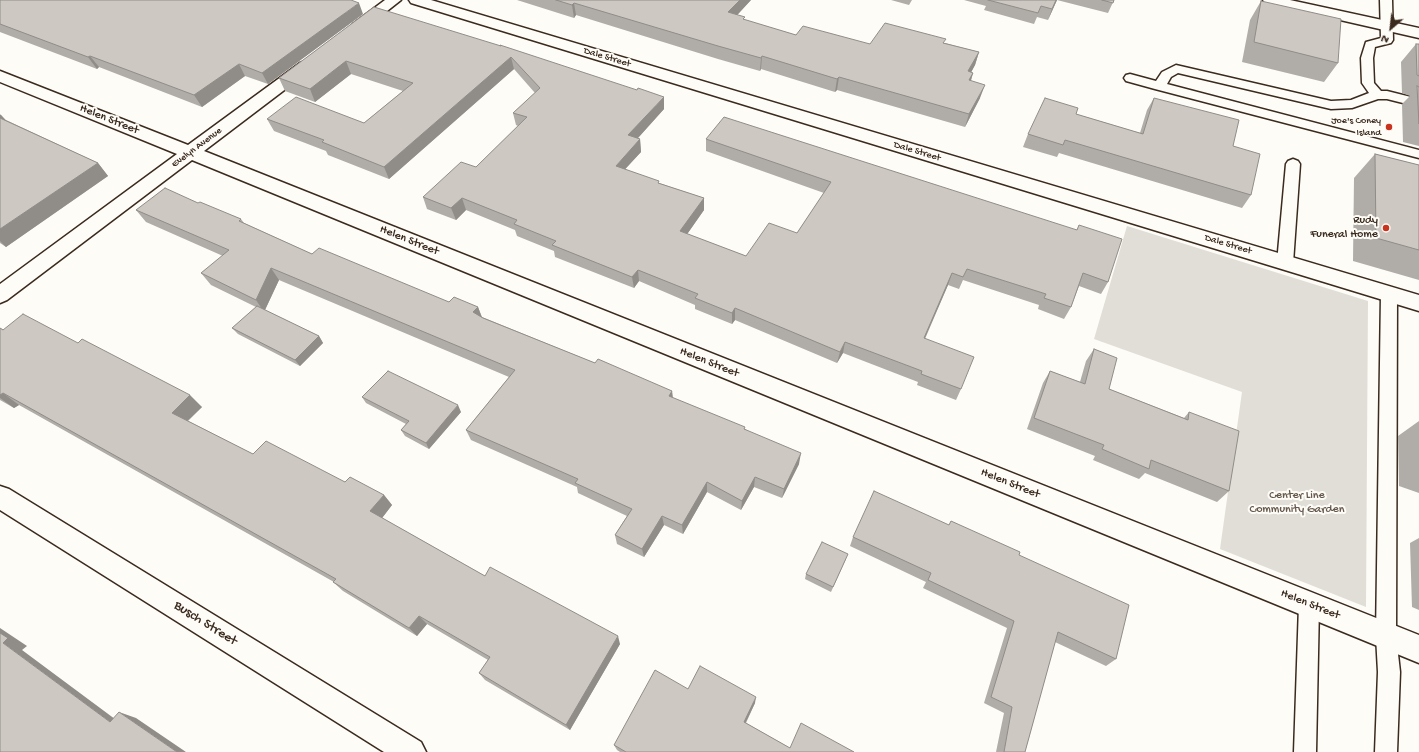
<!DOCTYPE html>
<html>
<head>
<meta charset="utf-8">
<style>
  body { margin:0 }
  #map { position:relative; width:1419px; height:752px; overflow:hidden; background:#fdfcf7; font-family:"Gochi Hand",sans-serif }
  canvas { display:block }
  .north { position:absolute; left:1371px; top:8px; width:40px; height:40px; -webkit-text-stroke:3px #fdfcf7; paint-order:stroke; rotate:208deg; font-size:11px; font-weight:700; line-height:16px; text-align:center; color:#3b2a1e }
  .north::after { content:''; display:block; margin:auto; width:14px; height:18px; background:#3b2a1e; clip-path:polygon(50% 0,100% 100%,50% 72%,0 100%) }
</style>
</head>
<body>
<div id="map">
<canvas width="1419" height="752"></canvas>
<div class="north">N</div>
</div>
<script>
const g = document.querySelector('canvas').getContext('2d');
g.lineJoin = 'round';
function fill(path, color) { g.fillStyle = color; g.fill(path, 'evenodd'); }
const shape = rows => new Path2D(rows.map(r => 'M' + r).join(''));
function strokePath(path, color, width, dash) { g.strokeStyle = color; g.lineWidth = width; g.lineCap = dash ? 'butt' : 'round'; g.setLineDash(dash || []); g.stroke(path); }
function write(font, color, halo, rows, align = 'center') {
  g.font = font + ' "Gochi Hand",sans-serif'; g.lineWidth = 4; g.setLineDash([]); g.textBaseline = 'middle'; g.strokeStyle = halo; g.fillStyle = color; for (const [text, x, y, turn = 0] of rows) {
    g.save(); g.translate(x, y); g.rotate((+turn || 0) * Math.PI / 180); g.textAlign = isNaN(turn) ? turn : align; if (halo) g.strokeText(text, 0, 0); g.fillText(text, 0, 0); g.restore();
  }
}
fill(shape([
  [1127,226,1368,301,1366,607,1220,549,1242,392,1094,339]
]), '#e1ded7');
const lane = shape([
  [1380,0,1392,0,1393,40,1391,43,1375,47,1373,58,1374,83,1381,91,1387,91,1419,99,1419,107,1387,99,1378,99,1352,108,1331,109,1178,73,1171,77,1167,84,1419,150,1419,158,1155,89,1126,81,1124,78,1126,75,1130,74,1156,81,1162,72,1176,65,1331,101,1351,100,1369,93,1362,83,1361,58,1366,42,1381,38,1380,0],
  [1293,159,1298,161,1300,164,1293,263,1290,267,1285,269,1280,267,1277,263,1286,164,1288,161,1293,159],
  [1389,288,1395,290,1397,294,1396,636,1400,672,1397,752,1375,752,1378,672,1376,636,1381,294,1383,290,1389,288],
  [1309,595,1316,598,1319,605,1316,752,1294,752,1299,605,1302,598,1309,595]
]);
const street = shape([
  [385,0,401,0,363,30,358,32,353,30,350,27,353,24,385,0],
  [409,0,431,0,1419,295,1419,311,411,3,409,0],
  [1263,0,1290,0,1419,28,1419,38,1270,4,1265,3,1263,0],
  [306,61,312,63,314,66,312,69,204,151,1419,635,1419,663,192,160,7,300,0,303,0,284,177,154,0,82,0,71,188,145,300,63,306,61],
  [0,486,9,489,421,742,426,752,384,752,0,510,0,486]
]);
strokePath(lane, '#3b2a1e', 3);
strokePath(street, '#3b2a1e', 3);
fill(lane, '#fdfcf7');
fill(street, '#fdfcf7');
fill(shape([
  [0,0,363,14,268,84,245,76,202,107,99,67,97,69,0,32],
  [517,0,751,0,737,15,745,20,796,35,870,44,945,43,979,52,975,65,971,72,973,73,971,81,980,98,965,127,837,90,835,92,761,69,760,71,718,59,576,15,574,18],
  [891,0,912,0,909,5],
  [964,0,1114,0,1108,13,1057,0,1048,20,1037,17,1034,24,984,10,986,6],
  [1261,1,1338,63,1324,82,1242,62,1250,20],
  [374,7,664,109,637,139,640,139,641,152,625,169,659,183,704,198,704,210,687,234,746,256,797,233,824,193,706,151,706,139,1077,230,1079,225,1108,282,1101,294,1079,286,1071,307,1064,319,1038,309,1039,305,963,280,959,289,948,285,925,339,961,389,956,400,917,385,918,382,843,353,837,363,735,320,732,324,695,309,695,305,639,281,634,288,555,257,554,251,517,236,515,230,466,210,456,220,427,209,423,197,476,167,518,126,516,125,513,113,535,93,514,69,389,179,328,155,326,151,274,131,267,119,364,123,403,91,351,74,315,102,285,91,279,78],
  [1416,44,1419,44,1419,146,1403,142,1402,104,1410,96,1402,93,1401,62],
  [1154,98,1233,146,1251,195,1242,208,1059,153,1057,157,1023,147,1028,134,1076,114,1140,133,1147,110],
  [0,114,6,120,98,163,108,176,6,247,0,243],
  [1375,154,1419,165,1419,280,1353,261,1354,178],
  [198,203,241,219,244,223,312,254,449,302,478,307,482,317,595,363,672,391,673,398,745,429,799,464,782,498,754,487,741,510,707,492,683,534,664,525,644,557,617,544,615,535,627,516,578,493,577,487,471,440,466,430,509,377,279,280,265,310,319,336,323,343,300,366,238,334,232,328,256,307,211,285,201,273,223,256,146,222,136,210],
  [0,328,202,407,188,421,253,454,345,482,384,495,392,505,382,518,485,576,620,644,570,730,485,680,479,673,488,660,427,624,417,636,343,591,333,582,334,582,19,405,14,408,0,400],
  [1094,349,1109,389,1184,418,1189,412,1229,491,1217,502,1145,473,1139,479,1093,460,1095,456,1027,429,1043,383,1050,371,1080,382,1086,361],
  [362,397,461,412,429,449,405,436,401,430,406,424,366,403],
  [1419,421,1419,493,1399,486,1398,436],
  [951,521,1019,555,1116,659,1106,666,1055,642,1025,752,996,752,1004,713,984,703,1007,628,923,588,926,582,850,546,853,537,949,525],
  [1419,538,1419,610,1412,607,1410,543],
  [846,559,831,592,805,579,806,574],
  [688,689,755,703,746,723,790,748,854,752,620,752,617,750,614,745]
]), '#b0aca7');
fill(shape([
  [740,0,751,0,728,25,728,12],
  [1056,0,1057,0,1048,20,1052,9],
  [359,3,363,14,268,84,262,73],
  [574,3,576,15,574,18,572,5],
  [979,52,975,65,965,84,968,71],
  [90,56,99,67,97,69,88,57],
  [762,56,761,69,760,71,761,58],
  [511,57,514,69,389,179,384,167],
  [346,61,351,74,315,102,310,89],
  [239,64,245,76,202,107,194,95],
  [973,73,969,86,969,80],
  [839,77,837,90,835,92,837,79],
  [985,85,980,98,965,127,969,114],
  [664,97,664,109,629,148,628,135],
  [0,115,1,115,12,128,0,119],
  [640,139,641,152,617,178,616,166],
  [98,163,108,176,6,247,0,241,0,229],
  [462,198,466,210,456,220,451,208],
  [704,198,704,210,681,243,680,231],
  [271,268,279,280,264,312,256,300],
  [638,270,639,281,634,288,632,277],
  [952,273,948,285,920,349,924,338],
  [478,307,482,318,473,312],
  [735,308,735,320,732,324,732,313],
  [319,336,323,343,300,366,295,360],
  [845,342,843,353,837,363,840,352],
  [672,391,673,402,669,396],
  [3,393,19,405,14,408,0,398,0,395],
  [190,395,202,407,184,424,172,413],
  [458,405,461,412,429,449,426,443],
  [801,453,799,464,782,498,784,489],
  [755,477,754,487,741,510,742,501],
  [707,482,707,492,683,534,682,525],
  [384,495,392,505,379,522,370,511],
  [662,516,664,525,644,557,642,549],
  [419,616,427,624,417,636,409,628],
  [0,628,27,646,22,650,127,728,110,722,3,643,0,633],
  [618,636,620,644,570,730,566,725],
  [756,697,755,703,743,728,744,722],
  [119,712,136,718,186,752,177,752]
]), '#908c88');
const building = shape([
  [0,0,351,0,359,3,262,73,239,64,194,95,90,56,88,57,0,24,0,0],
  [556,0,740,0,728,12,745,17,743,19,796,35,803,26,870,44,885,23,946,39,943,43,979,52,968,71,973,73,969,80,985,85,969,114,839,77,837,79,762,56,761,58,718,46,574,3,572,5,556,0],
  [988,0,1056,0,1052,9,1041,6,1038,13,988,0],
  [1102,0,1114,0,1113,3,1102,0],
  [1261,1,1341,19,1338,63,1254,42,1261,1],
  [374,7,501,46,500,45,637,90,638,88,664,97,628,135,640,139,616,166,659,181,658,183,704,198,680,231,746,256,769,223,797,233,831,182,706,139,724,117,1077,230,1079,225,1122,239,1108,282,1083,273,1071,307,1044,298,1046,294,967,269,963,277,952,273,924,338,974,357,961,389,921,374,922,371,845,342,840,352,735,308,732,313,695,298,698,294,638,270,632,277,552,245,556,241,514,224,517,220,462,198,451,208,423,197,461,162,476,167,527,117,513,113,540,88,511,57,384,167,322,142,324,140,267,119,296,97,364,123,413,83,346,61,310,89,279,78,374,7],
  [1416,44,1419,44,1419,76,1417,75,1416,44],
  [1417,86,1419,87,1419,124,1417,86],
  [1045,98,1078,108,1076,114,1143,134,1154,98,1239,120,1233,146,1260,154,1251,195,1065,140,1063,145,1028,134,1045,98],
  [0,118,98,163,0,229,0,118],
  [1375,154,1419,165,1419,250,1376,238,1375,154],
  [165,188,198,203,200,202,241,219,239,221,312,254,319,248,449,302,454,297,478,307,473,312,483,318,595,363,598,359,672,391,669,396,745,427,744,429,801,453,784,489,755,477,742,501,707,482,682,525,662,516,642,549,615,535,632,509,575,483,578,479,466,430,515,370,271,268,256,300,201,273,229,250,136,210,165,188],
  [257,306,319,336,295,360,232,328,257,306],
  [23,314,78,343,82,339,190,395,172,413,253,454,266,441,345,482,350,477,384,495,370,511,485,576,490,567,618,636,566,725,479,673,490,657,419,616,409,628,333,582,336,579,3,393,0,395,0,328,3,330,23,314],
  [1094,349,1117,358,1109,389,1188,420,1189,412,1239,431,1229,491,1151,460,1149,469,1102,449,1104,445,1034,418,1050,371,1085,384,1094,349],
  [388,371,458,405,426,443,401,430,409,421,362,397,388,371],
  [874,491,949,525,951,521,1020,552,1019,555,1129,605,1116,659,1058,632,1025,752,1004,752,1012,707,991,697,1014,621,928,580,931,573,853,537,874,491],
  [822,542,848,554,833,587,806,574,822,542],
  [0,633,8,638,3,643,110,722,119,712,177,752,0,752,0,633],
  [700,666,756,697,744,722,790,748,801,723,854,752,626,752,614,745,655,670,688,689,700,666]
]);
fill(building, '#cdc8c2');
strokePath(building, '#908c88', 1);
for (const [x, y, r, color] of [
  [1389,127,4,"#c8321e"],
  [1386,228,4,"#c8321e"]
]) { const dot = new Path2D(); dot.arc(x, y, r, 0, 2 * Math.PI); g.fillStyle = color; g.fill(dot); strokePath(dot, '#fdfcf7', 1.5); }
write('10px', '#3b2a1e', '#fdfcf7', [
  ["Dale Street",607,58,17],
  ["Evelyn Avenue",197,148,-37],
  ["Dale Street",917,152,17],
  ["Dale Street",1228,245,17]
]);
write('10px', '#3b2a1e', '#fdfcf7', [
  ["Joe's Coney",1381,121],
  ["Island",1381,133]
], 'right');
write('12px', '#3b2a1e', '#fdfcf7', [
  ["Helen Street",109,120,22],
  ["Helen Street",409,241,22],
  ["Helen Street",709,363,22],
  ["Helen Street",1010,484,22],
  ["Helen Street",1310,605,22]
]);
write('12px', '#3b2a1e', '#fdfcf7', [
  ["Rudy",1378,221],
  ["Funeral Home",1378,235]
], 'right');
write('12px', '#64574c', '#fdfcf7', [
  ["Center Line",1297,496],
  ["Community Garden",1297,510]
]);
write('14px', '#3b2a1e', '#fdfcf7', [
  ["Busch Street",205,624,32]
]);
</script>
</body>
</html>
